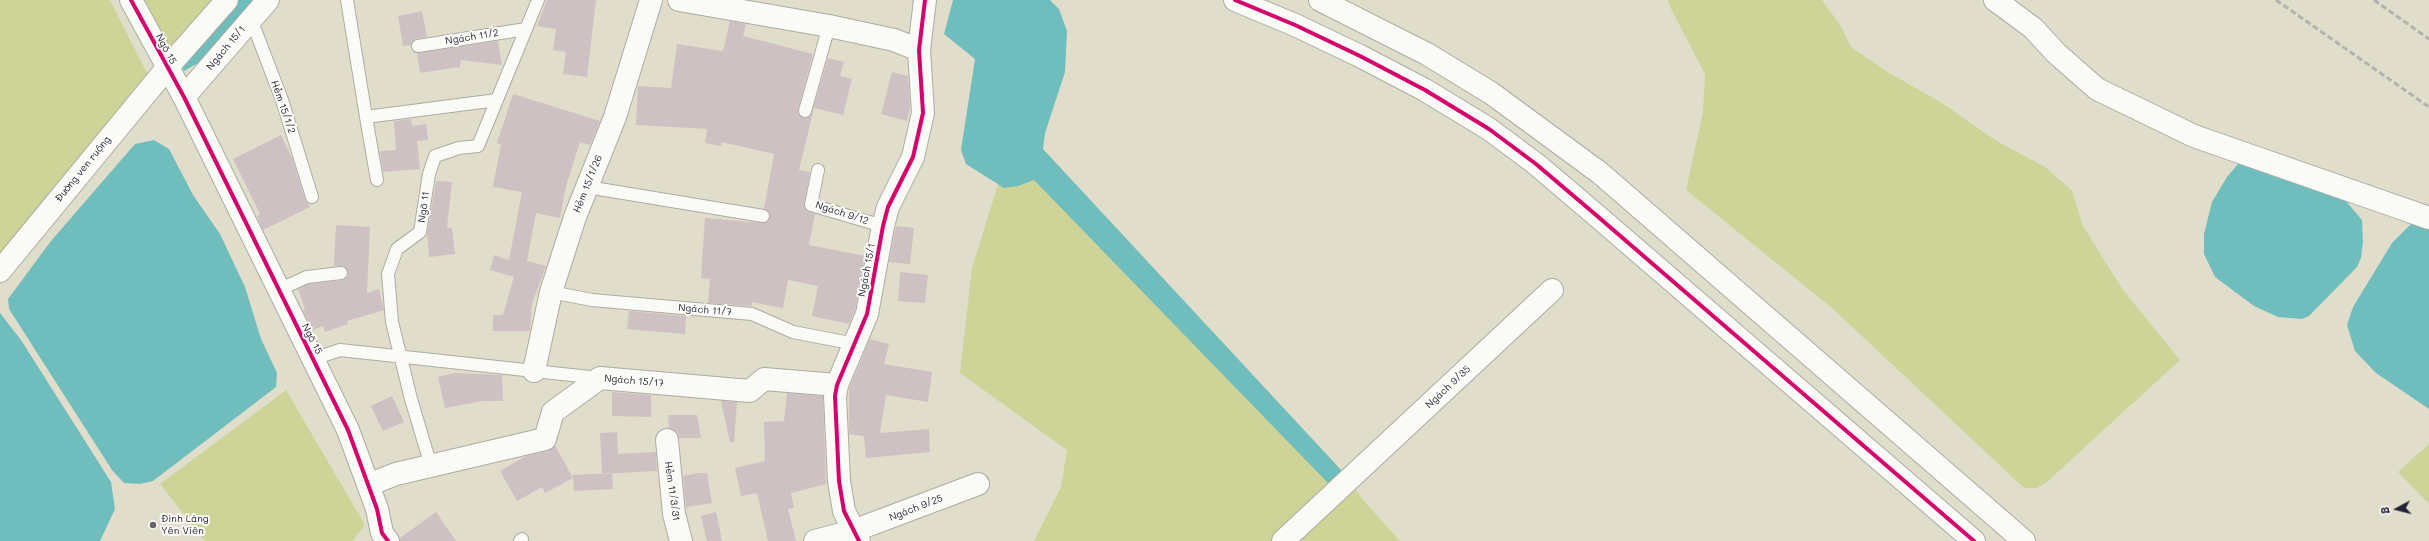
<!DOCTYPE html>
<html>
<head>
<meta charset="utf-8">
<style>
  body { margin:0 }
  #map { position:relative; width:2429px; height:541px; overflow:hidden; background:#e1ddcb; font-family:Mali,sans-serif }
  canvas { display:block }
  .north { position:absolute; left:2377px; top:489px; width:40px; height:40px; -webkit-text-stroke:3px #fdfcf7; paint-order:stroke; rotate:263deg; font-size:11px; font-weight:700; line-height:16px; text-align:center; color:#22223b }
  .north::after { content:''; display:block; margin:auto; width:14px; height:18px; background:#22223b; clip-path:polygon(50% 0,100% 100%,50% 72%,0 100%) }
</style>
</head>
<body>
<div id="map">
<canvas width="2429" height="541"></canvas>
<div class="north">B</div>
</div>
<script>
const g = document.querySelector('canvas').getContext('2d');
g.lineJoin = 'round';
function fill(path, color) { g.fillStyle = color; g.fill(path, 'evenodd'); }
const shape = rows => new Path2D(rows.map(r => 'M' + r).join(''));
function strokePath(path, color, width, dash) { g.strokeStyle = color; g.lineWidth = width; g.lineCap = dash ? 'butt' : 'round'; g.setLineDash(dash || []); g.stroke(path); }
function write(font, color, halo, rows, align = 'center') {
  g.font = font + ' Mali,sans-serif'; g.lineWidth = 4; g.setLineDash([]); g.textBaseline = 'middle'; g.strokeStyle = halo; g.fillStyle = color; for (const [text, x, y, turn = 0] of rows) {
    g.save(); g.translate(x, y); g.rotate((+turn || 0) * Math.PI / 180); g.textAlign = isNaN(turn) ? turn : align; if (halo) g.strokeText(text, 0, 0); g.fillText(text, 0, 0); g.restore();
  }
}
fill(shape([
  [0,0,110,0,148,75,0,255],
  [145,0,216,0,171,52],
  [1668,0,1822,0,1841,26,1851,47,1886,71,1942,103,1995,140,2045,167,2072,191,2083,226,2123,290,2180,360,2048,481,2037,488,2024,488,1832,308,1686,190,1703,112,1705,74,1669,5],
  [1017,123,1342,471,1364,501,1400,541,1034,541,1061,487,1067,450,960,373,972,268],
  [286,390,365,525,352,541,205,541,160,484],
  [2429,444,2429,504,2398,472]
]), '#ced498');
fill(shape([
  [238,0,257,0,198,63,184,71,180,64],
  [953,0,1050,0,1059,9,1067,31,1065,72,1045,133,1043,149,1342,471,1328,483,1034,180,1018,186,1004,188,966,164,961,150,975,59,944,34],
  [154,140,169,149,193,195,220,234,245,287,261,339,277,373,276,387,153,481,140,484,124,483,112,470,9,309,8,299,51,241,135,144],
  [2243,158,2346,201,2362,220,2363,242,2361,258,2357,267,2309,316,2302,319,2278,317,2254,306,2215,277,2204,254,2204,234,2212,202,2227,177],
  [2419,216,2429,221,2429,409,2376,373,2355,351,2347,325,2353,307,2392,243],
  [0,313,21,340,111,482,115,509,100,541,0,541]
]), '#6fbdbd');
fill(shape([
  [547,0,596,0,587,77,563,74,566,52,553,50,556,29,537,26],
  [422,11,427,37,416,39,411,45,403,46,398,16],
  [730,21,746,24,743,36,813,54,798,109,798,113,803,118,807,118,812,113,828,58,844,62,840,76,852,79,843,115,814,108,799,170,810,172,804,204,806,211,815,214,809,245,865,256,855,310,849,324,812,316,818,286,788,280,783,308,752,302,752,306,708,303,710,279,701,278,705,218,762,223,769,221,770,214,764,209,774,154,722,142,721,146,705,143,707,129,636,125,638,86,671,88,677,44,723,51],
  [498,41,502,65,461,60,460,67,420,73,417,53],
  [892,72,908,76,910,107,907,121,881,114],
  [513,94,600,121,590,145,580,142,566,186,560,218,536,213,527,261,546,266,532,303,530,331,493,331,493,315,503,315,514,277,490,270,494,255,509,260,522,192,493,187,501,144,497,143],
  [411,119,412,126,426,124,428,140,417,141,420,169,383,172,380,151,396,150,394,121],
  [281,135,292,158,305,199,310,207,263,230,257,216,260,214,233,159],
  [436,181,452,182,447,228,452,228,455,254,429,257,427,234],
  [336,225,370,227,367,293,379,289,384,310,347,321,348,324,325,332,323,326,312,330,303,310,305,309,298,289,309,284,342,280,348,276,348,272,344,266,334,266],
  [896,226,914,228,910,264,889,262],
  [900,272,928,275,925,303,898,301],
  [629,311,686,316,685,334,627,329],
  [870,339,889,344,884,364,932,372,928,402,886,395,880,433,929,429,930,452,866,458,864,436,849,434,849,389],
  [455,373,502,375,503,401,483,401,445,408,438,377],
  [612,392,651,395,651,417,612,416],
  [787,393,823,396,826,484,791,493,794,508,788,509,796,541,768,541,757,493,741,496,735,468,765,461,764,422,784,421],
  [392,396,404,422,383,431,371,406],
  [721,401,737,402,734,442,730,442],
  [668,415,697,415,701,438,679,438,677,432,669,428],
  [617,432,618,454,656,452,657,471,602,474,600,433],
  [555,445,573,478,545,493,542,487,517,501,500,471,526,456,548,451],
  [612,473,613,489,574,491,573,475],
  [700,473,707,473,712,503,686,507,683,476],
  [436,512,456,541,400,541,400,538],
  [716,512,722,541,707,541,701,516]
]), '#cec1c3');
const service = shape([
  [347,0,366,117],
  [251,19,282,100,312,197],
  [418,46,526,29],
  [805,111,829,26],
  [818,170,811,205,883,226],
  [377,180,366,117,497,100],
  [587,187,763,216],
  [278,290,307,277,341,273],
  [551,292,592,300,752,314,793,332,855,344],
  [313,359,340,350,599,378],
  [431,466,411,399,392,322,388,274,397,249,420,232,429,174,435,156,459,148,478,146,538,0],
  [520,541,522,539]
]);
const minor = shape([
  [131,0,184,97,348,430,377,509,382,533,388,541],
  [679,0,829,26,894,40,919,50],
  [1995,0,2033,28,2056,53,2097,89,2194,136,2429,218],
  [184,97,268,0],
  [0,271,167,68,227,0],
  [534,371,551,292,575,217,615,117,651,0],
  [667,440,674,514,681,541],
  [368,485,396,474,545,439,553,412,600,378,750,391,764,379,837,385],
  [815,541,853,531,978,484],
  [859,541,844,511,839,481,835,396,837,385,867,314,883,226,888,207,913,157,923,113,919,50,925,0],
  [1283,541,1552,290]
]);
const tertiary = shape([
  [1235,0,1295,25,1360,56,1425,90,1489,129,1536,164,1596,215,1974,541],
  [1320,0,1427,54,1491,93,1600,173,2024,541]
]);
strokePath(service, '#adaba2', 14);
strokePath(minor, '#adaba2', 24);
strokePath(tertiary, '#adaba2', 24);
strokePath(service, '#fafaf7', 12);
strokePath(minor, '#fafaf7', 22);
strokePath(tertiary, '#fafaf7', 22);
strokePath(shape([
  [2276,0,2429,107],
  [2374,0,2429,39]
]), '#b2b2b2', 3, [6, 3]);
strokePath(shape([
  [131,0,184,97,348,430,377,509,382,533,388,541],
  [1235,0,1295,25,1360,56,1425,90,1489,129,1536,164,1596,215,1974,541],
  [859,541,844,511,839,481,835,396,837,385,867,314,883,226,888,207,913,157,923,113,919,50,925,0]
]), '#d6006c', 4);
for (const [x, y, r, color] of [
  [153,525,4,"#65636d"]
]) { const dot = new Path2D(); dot.arc(x, y, r, 0, 2 * Math.PI); g.fillStyle = color; g.fill(dot); strokePath(dot, '#fdfcf7', 1.5); }
write('10px', '#22223b', '#fdfcf7', [
  ["Ngách 11/2",472,37,-9],
  ["Ngách 15/1",226,48,-50],
  ["Ngõ 15",166,49,62],
  ["Hẻm 15/1/2",283,107,71],
  ["Đường ven ruộng",83,169,-51],
  ["Hẻm 15/1/26",588,184,-68],
  ["Ngõ 11",424,207,-82],
  ["Ngách 9/12",842,213,18],
  ["Ngách 15/1",867,270,-79],
  ["Ngách 11/7",705,310,5],
  ["Ngõ 15",312,339,63],
  ["Ngách 15/17",634,381,5],
  ["Ngách 9/35",1448,387,-43],
  ["Hẻm 11/3/31",672,491,82],
  ["Ngách 9/25",916,508,-21]
]);
write('10px', '#22223b', '#fdfcf7', [
  ["Đình Làng",161,519],
  ["Yên Viên",161,531]
], 'left');
</script>
</body>
</html>
